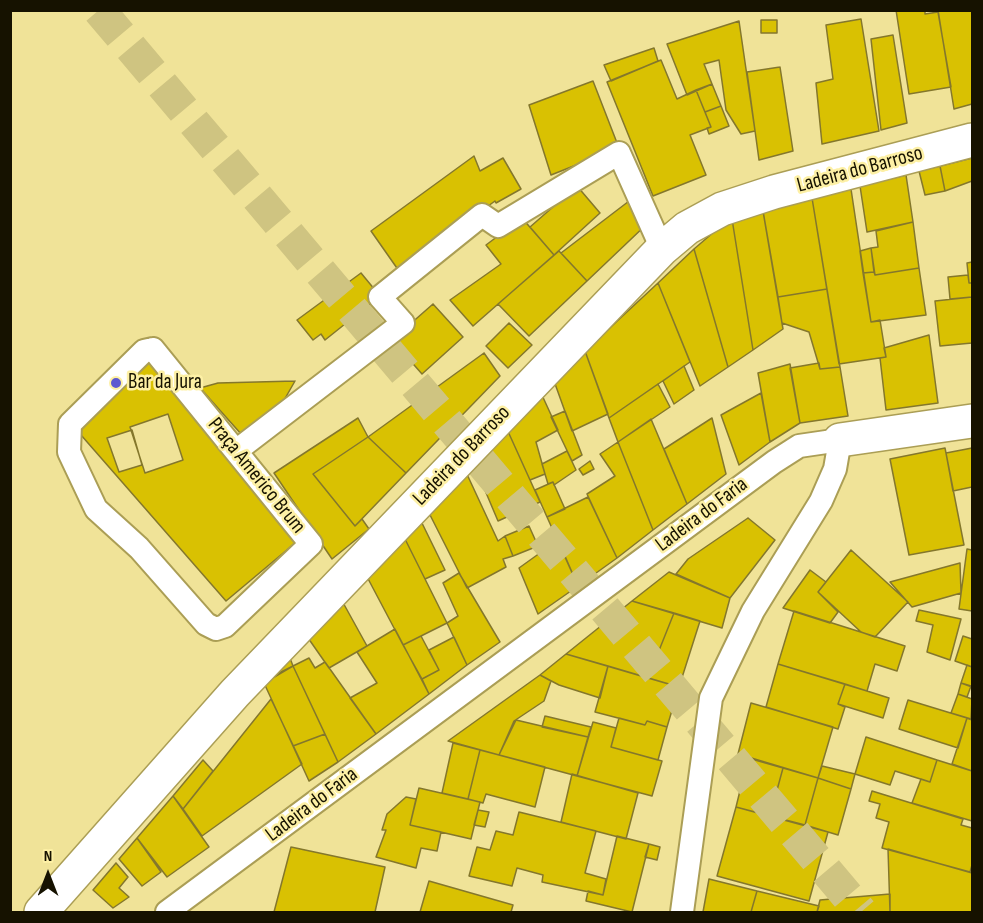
<!DOCTYPE html>
<html>
<head>
<meta charset="utf-8">
<style>
  body { margin:0 }
  #map { position:relative; width:983px; height:923px; overflow:hidden; background:#f0e398; font-family:"Sofia Sans Condensed",sans-serif }
  canvas { display:block }
  .frame { position:absolute; inset:0; border:12px solid #161200; pointer-events:none }
  .north { position:absolute; left:18px; top:845px; width:60px; height:60px; -webkit-text-stroke:4px #fdf0a5; paint-order:stroke; rotate:0deg; font-size:16px; font-weight:700; line-height:24px; text-align:center; color:#161200 }
  .north::after { content:''; display:block; margin:auto; width:21px; height:27px; background:#161200; clip-path:polygon(50% 0,100% 100%,50% 72%,0 100%) }
</style>
</head>
<body>
<div id="map">
<canvas width="983" height="923"></canvas>
<div class="frame"></div>
<div class="north">N</div>
</div>
<script>
const g = document.querySelector('canvas').getContext('2d');
g.lineJoin = 'round';
function fill(path, color) { g.fillStyle = color; g.fill(path, 'evenodd'); }
const shape = rows => new Path2D(rows.map(r => 'M' + r).join(''));
function strokePath(path, color, width, dash) { g.strokeStyle = color; g.lineWidth = width; g.lineCap = dash ? 'butt' : 'round'; g.setLineDash(dash || []); g.stroke(path); }
function write(font, color, halo, rows, align = 'center') {
  g.font = font + ' "Sofia Sans Condensed",sans-serif'; g.lineWidth = 5; g.setLineDash([]); g.textBaseline = 'middle'; g.strokeStyle = halo; g.fillStyle = color; for (const [text, x, y, turn = 0] of rows) {
    g.save(); g.translate(x, y); g.rotate((+turn || 0) * Math.PI / 180); g.textAlign = isNaN(turn) ? turn : align; if (halo) g.strokeText(text, 0, 0); g.fillText(text, 0, 0); g.restore();
  }
}
const building = shape([
  [896,10,925,10,925,14,938,12,951,87,909,94,896,10],
  [938,10,972,10,972,104,954,109,938,10],
  [861,19,879,131,822,144,816,83,833,79,826,25,861,19],
  [761,20,777,20,777,33,761,33,761,20],
  [739,21,755,131,741,134,726,110,719,60,704,64,712,84,687,95,667,44,739,21],
  [893,35,907,123,881,130,871,39,893,35],
  [654,48,658,61,611,81,604,65,654,48],
  [661,60,677,99,696,90,711,127,690,135,706,175,653,196,607,82,661,60],
  [780,67,793,151,759,160,747,72,780,67],
  [593,81,619,148,551,175,529,105,593,81],
  [712,84,721,106,705,112,696,90,712,84],
  [721,106,729,126,709,134,707,128,711,127,705,112,721,106],
  [474,156,480,171,503,158,521,189,496,203,495,201,399,271,371,231,474,156],
  [972,158,972,181,945,191,940,166,972,158],
  [940,166,945,191,925,195,919,171,940,166],
  [906,175,913,222,867,232,860,186,906,175],
  [577,186,600,213,554,255,530,227,577,186],
  [851,189,871,322,880,320,886,357,839,364,812,198,851,189],
  [633,198,649,222,587,281,561,253,633,198],
  [812,198,827,289,778,297,763,211,812,198],
  [763,211,783,329,753,350,732,219,763,211],
  [522,218,554,255,473,326,450,300,501,264,486,245,522,218],
  [729,219,732,219,753,350,728,367,694,249,729,219],
  [913,222,919,268,875,275,871,248,878,247,876,231,913,222],
  [871,248,874,272,863,273,860,251,871,248],
  [694,249,728,367,700,386,658,283,694,249],
  [559,251,587,281,529,336,498,304,559,251],
  [972,262,972,283,969,283,967,263,972,262],
  [919,268,926,315,871,322,863,273,874,272,875,275,919,268],
  [361,273,380,296,325,340,321,334,313,340,297,320,361,273],
  [968,275,969,283,972,283,972,297,950,299,948,277,968,275],
  [658,283,690,362,609,418,585,351,658,283],
  [827,289,840,367,820,369,809,332,782,323,778,297,827,289],
  [972,297,972,343,940,346,935,301,972,297],
  [433,304,463,337,422,374,392,340,433,304],
  [509,323,532,345,508,368,486,346,509,323],
  [929,335,938,403,886,410,880,358,886,357,884,348,929,335],
  [585,351,608,414,572,431,554,381,585,351],
  [484,353,500,376,406,473,368,437,484,353],
  [153,358,306,534,226,601,74,427,153,358],
  [819,363,820,369,840,367,848,416,800,423,790,368,819,363],
  [790,364,800,423,770,442,758,373,790,364],
  [684,366,694,390,674,404,663,381,684,366],
  [295,381,279,409,242,435,200,388,218,383,295,381],
  [658,384,670,407,618,442,609,418,658,384],
  [541,393,558,430,536,442,545,474,530,480,506,427,541,393],
  [761,393,770,442,739,465,721,415,761,393],
  [565,411,582,455,572,461,551,417,565,411],
  [168,414,183,460,145,473,130,427,168,414],
  [358,418,368,437,313,474,355,526,362,519,369,529,332,559,274,473,358,418],
  [712,418,726,474,687,504,664,449,712,418],
  [651,419,687,504,653,530,618,442,651,419],
  [506,427,540,502,498,521,473,462,506,427],
  [132,430,142,465,119,472,107,438,132,430],
  [368,437,406,473,355,526,313,474,368,437],
  [618,442,653,530,617,558,587,494,615,476,600,454,618,442],
  [945,448,964,545,909,555,890,459,945,448],
  [972,448,972,487,953,491,946,453,972,448],
  [567,451,576,470,554,485,553,482,548,484,542,464,567,451],
  [590,461,594,469,583,475,579,469,590,461],
  [465,470,498,541,505,536,513,556,503,559,506,567,467,588,427,509,465,470],
  [553,482,565,509,547,517,535,490,553,482],
  [588,497,617,558,578,586,547,517,588,497],
  [419,517,445,570,425,579,403,535,419,517],
  [748,518,775,540,730,598,676,574,688,559,748,518],
  [529,526,538,546,513,556,505,536,529,526],
  [403,535,447,623,403,645,365,573,403,535],
  [558,540,578,586,538,614,519,568,558,540],
  [967,549,972,550,972,611,959,609,967,549],
  [851,550,908,602,875,637,861,632,818,592,851,550],
  [960,563,961,593,912,607,890,582,960,563],
  [810,570,826,582,818,592,838,612,830,623,783,608,810,570],
  [669,572,730,598,722,628,632,601,669,572],
  [459,573,500,642,467,665,447,623,458,616,443,583,459,573],
  [341,599,367,646,329,668,306,635,341,599],
  [632,601,674,613,648,678,566,654,632,601],
  [919,610,961,619,950,660,927,652,933,625,916,621,919,610],
  [794,611,905,646,897,671,875,664,867,691,778,664,794,611],
  [674,613,700,621,679,687,648,678,674,613],
  [395,629,429,694,376,734,350,698,377,683,357,652,395,629],
  [421,636,439,670,422,679,403,645,421,636],
  [963,636,972,639,972,667,955,661,963,636],
  [454,637,467,665,429,694,422,679,439,670,429,650,454,637],
  [288,653,293,666,277,674,274,671,288,653],
  [566,654,608,666,600,698,559,685,540,675,566,654],
  [309,658,315,668,325,662,376,734,338,762,293,666,309,658],
  [778,664,845,684,838,704,845,707,838,729,766,707,778,664],
  [967,665,972,667,972,687,961,683,967,665],
  [293,666,325,734,293,746,264,683,293,666],
  [608,666,679,687,667,727,647,721,645,725,595,712,608,666],
  [540,675,551,681,544,701,514,721,499,755,448,741,540,675],
  [961,683,971,686,967,697,958,694,961,683],
  [845,684,889,698,883,718,838,704,845,684],
  [958,694,972,699,971,719,951,713,958,694],
  [271,699,302,764,202,836,183,809,271,699],
  [908,700,967,718,958,748,899,729,908,700],
  [751,703,833,727,818,778,738,754,751,703],
  [545,716,591,727,588,737,542,727,545,716],
  [619,718,645,725,647,721,667,727,658,760,611,747,619,718],
  [967,718,972,720,972,771,952,764,967,718],
  [516,720,588,737,577,776,499,755,516,720],
  [593,722,616,728,611,747,662,761,652,796,577,776,593,722],
  [325,734,338,762,309,781,293,746,325,734],
  [866,737,937,760,930,782,895,771,890,785,855,774,866,737],
  [453,743,480,750,468,799,442,793,453,743],
  [480,750,545,767,535,807,486,794,483,803,468,799,480,750],
  [748,758,783,768,770,816,736,807,748,758],
  [203,760,213,771,183,809,173,796,203,760],
  [937,760,972,771,972,821,912,803,921,779,930,782,937,760],
  [822,766,855,774,851,789,818,778,822,766],
  [783,768,818,778,805,825,770,816,783,768],
  [572,774,638,793,626,839,561,822,572,774],
  [818,778,851,789,838,835,805,825,818,778],
  [419,788,480,802,471,839,410,825,419,788],
  [872,791,963,819,961,825,972,828,972,865,970,872,882,848,889,822,876,818,880,804,869,801,872,791],
  [173,796,209,847,167,877,137,838,173,796],
  [406,797,416,799,410,825,441,832,437,851,421,848,416,868,376,857,386,830,382,830,387,814,406,797],
  [736,807,828,832,809,901,717,876,736,807],
  [478,810,489,812,485,827,474,825,478,810],
  [519,812,596,831,585,873,606,879,603,895,542,882,543,875,517,868,512,886,469,876,477,847,490,850,496,831,513,835,519,812],
  [617,836,649,844,632,912,586,901,588,891,603,895,617,836],
  [137,838,161,872,142,886,119,859,137,838],
  [649,844,660,847,657,860,645,857,649,844],
  [291,847,385,867,375,912,274,912,291,847],
  [888,849,972,873,972,912,890,912,888,849],
  [116,863,128,877,119,888,129,897,113,908,93,890,116,863],
  [709,879,757,891,751,912,703,912,709,879],
  [429,881,513,905,511,912,420,912,429,881],
  [757,891,819,906,817,912,751,912,757,891],
  [890,894,890,912,817,912,820,900,890,894]
]);
fill(building, '#d9c102');
strokePath(building, '#84772c', 1.5);
strokePath(shape([
  [99,10,861,912]
]), '#cfc481', 33, [33, 16]);
const service = shape([
  [153,349,311,544,225,626,216,629,206,624,139,548,96,509,69,452,70,424,144,351,153,349],
  [236,451,403,323,380,297,482,215,498,226,619,153,662,249],
  [167,912,774,462,799,446,840,440,835,469,821,501,753,611,711,698,682,912]
]);
const minor = shape([
  [840,440,972,421],
  [41,912,235,693,662,249,687,228,722,209,774,192,972,140]
]);
strokePath(service, '#ab9e55', 26);
strokePath(minor, '#ab9e55', 36);
strokePath(service, '#fff', 22);
strokePath(minor, '#fff', 33);
for (const [x, y, r, color] of [
  [116,383,6,"#5c58d0"]
]) { const dot = new Path2D(); dot.arc(x, y, r, 0, 2 * Math.PI); g.fillStyle = color; g.fill(dot); strokePath(dot, '#fdf0a5', 2); }
write('21px', '#161200', '#fdf0a5', [
  ["Ladeira do Barroso",860,170,-15],
  ["Ladeira do Barroso",462,456,-46],
  ["Praça Americo Brum",256,476,51],
  ["Ladeira do Faria",702,515,-37],
  ["Ladeira do Faria",312,805,-37]
]);
write('21px', '#161200', '#fdf0a5', [
  ["Bar da Jura",128,383]
], 'left');
</script>
</body>
</html>
